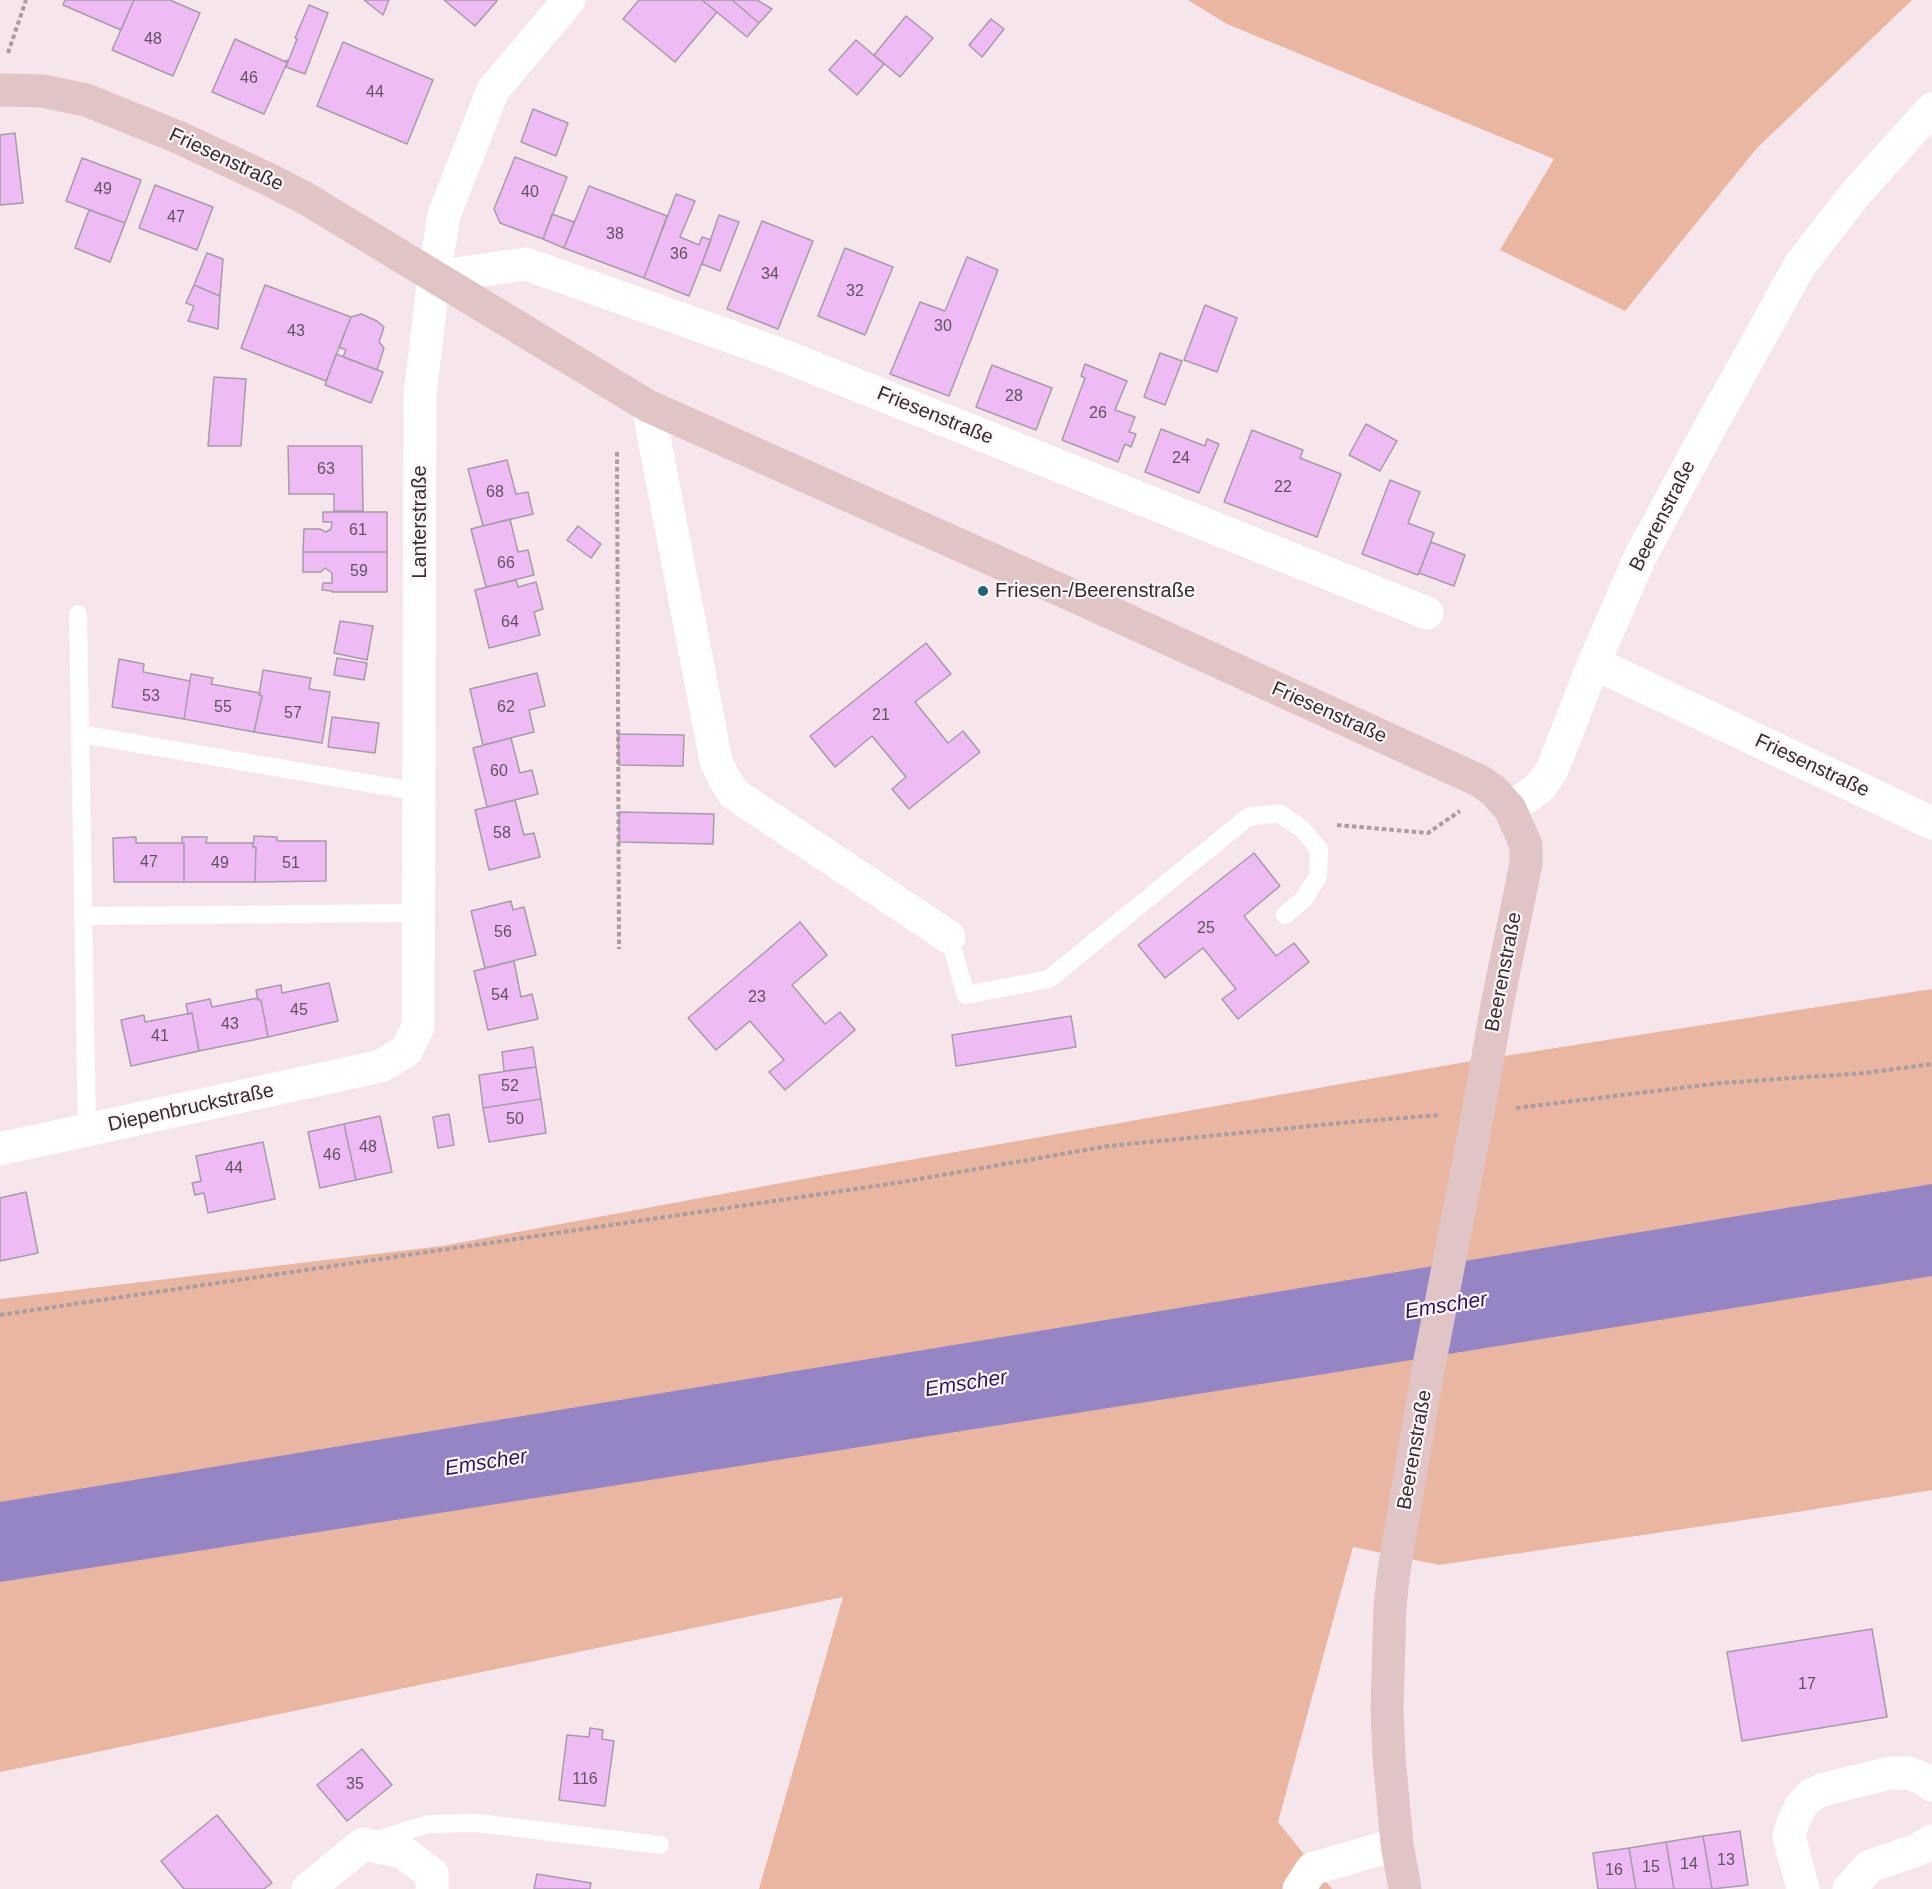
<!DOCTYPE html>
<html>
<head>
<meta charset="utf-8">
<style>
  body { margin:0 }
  canvas { display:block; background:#f7e5ec }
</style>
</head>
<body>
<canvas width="1932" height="1889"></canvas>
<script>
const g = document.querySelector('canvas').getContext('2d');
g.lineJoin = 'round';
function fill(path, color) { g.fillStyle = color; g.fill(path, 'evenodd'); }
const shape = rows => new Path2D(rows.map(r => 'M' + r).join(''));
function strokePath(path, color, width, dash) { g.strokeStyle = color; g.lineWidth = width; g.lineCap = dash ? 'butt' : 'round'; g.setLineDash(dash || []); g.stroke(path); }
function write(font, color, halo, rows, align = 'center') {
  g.font = font + ' Arial,sans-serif'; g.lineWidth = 4.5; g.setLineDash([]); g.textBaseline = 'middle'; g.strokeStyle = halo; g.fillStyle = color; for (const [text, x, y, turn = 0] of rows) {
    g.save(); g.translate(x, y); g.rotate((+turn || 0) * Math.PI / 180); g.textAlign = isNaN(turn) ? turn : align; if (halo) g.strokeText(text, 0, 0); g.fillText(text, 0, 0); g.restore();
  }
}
fill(shape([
  [1188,0,1912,0,1757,148,1625,311,1500,250,1554,159,1227,24],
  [1932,989,1932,1490,1785,1514,1439,1565,1353,1547,1278,1822,1332,1889,759,1889,843,1597,0,1772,0,1299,442,1246,819,1176,1460,1063]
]), '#e9b6a1');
fill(shape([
  [1932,1184,1932,1276,1312,1376,0,1582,0,1502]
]), '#9585c5');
const building = shape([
  [65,0,134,0,121,30,63,5,65,0],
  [134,0,170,0,200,13,173,76,112,50,134,0],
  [364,0,389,0,383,15,364,0],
  [444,0,497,0,497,1,475,26,444,0],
  [639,0,702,0,717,12,675,62,623,19,639,0],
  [702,0,732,0,759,23,747,37,702,0],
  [732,0,757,0,772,9,759,23,732,0],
  [309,5,328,13,305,74,286,67,297,39,295,38,309,5],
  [906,16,933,38,900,77,874,55,906,16],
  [991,19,1004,29,982,57,969,45,991,19],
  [235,39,286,62,286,60,288,61,264,114,212,92,235,39],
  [856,40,884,64,857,95,829,70,856,40],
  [343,42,433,80,407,144,317,106,343,42],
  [533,109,568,123,556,156,521,142,533,109],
  [15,133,23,203,0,205,0,135,15,133],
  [515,157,567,177,543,239,500,223,494,209,515,157],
  [82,158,141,180,125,223,66,201,82,158],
  [155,185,213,207,197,250,139,228,155,185],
  [589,186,667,216,644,278,564,248,589,186],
  [676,194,695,201,680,237,699,245,702,237,711,240,689,296,644,278,676,194],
  [89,210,125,223,110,262,75,248,89,210],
  [552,214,574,222,564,248,543,239,552,214],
  [719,215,739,222,720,271,702,264,719,215],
  [762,221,813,241,778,329,727,309,762,221],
  [845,248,893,267,865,335,818,316,845,248],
  [207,253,223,259,220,296,194,285,207,253],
  [967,257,998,270,949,396,890,374,920,302,945,311,967,257],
  [194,285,220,296,218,329,188,321,194,306,186,303,194,285],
  [265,285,351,317,326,381,241,348,265,285],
  [1205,305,1237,318,1217,372,1184,360,1205,305],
  [361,314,377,321,384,327,379,342,384,348,377,370,343,357,346,350,339,347,351,317,361,314],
  [1160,353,1182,361,1165,405,1144,397,1160,353],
  [336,354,383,372,371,403,325,385,336,354],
  [1085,364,1127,381,1115,410,1135,417,1129,432,1136,434,1131,447,1125,444,1118,462,1062,440,1085,378,1081,376,1085,364],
  [992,365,1052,388,1036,430,976,407,992,365],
  [214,377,246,379,241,446,208,446,214,377],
  [1366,424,1397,441,1380,471,1349,455,1366,424],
  [1161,429,1205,446,1207,439,1219,444,1199,493,1145,472,1161,429],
  [1252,430,1303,450,1300,458,1341,474,1317,537,1224,502,1252,430],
  [288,446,362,446,363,511,334,511,334,494,289,494,288,446],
  [507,460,516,494,528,492,533,514,483,526,468,469,507,460],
  [1390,480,1420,492,1408,523,1434,533,1418,575,1362,554,1390,480],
  [323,512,387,512,387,552,303,552,304,529,320,529,326,532,331,529,332,522,323,522,323,512],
  [510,519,518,552,528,550,534,575,486,587,471,529,510,519],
  [578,526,601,544,591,558,567,540,578,526],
  [1431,542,1465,555,1454,586,1419,573,1431,542],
  [303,552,387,552,387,592,332,592,332,591,322,590,323,583,332,583,332,573,325,568,321,572,303,572,303,552],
  [516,580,518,587,536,582,543,609,534,612,540,635,489,648,475,590,516,580],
  [340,621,373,626,367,660,334,653,340,621],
  [926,643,951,674,915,702,948,743,963,731,980,752,909,809,892,789,906,777,872,736,835,767,810,736,926,643],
  [337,658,367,663,364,680,334,675,337,658],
  [119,659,144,664,143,672,190,681,184,719,112,707,119,659],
  [263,670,311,678,309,689,330,692,322,743,254,732,262,696,259,695,263,670],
  [537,673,545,706,529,710,534,732,483,745,470,689,537,673],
  [191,674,213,678,211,684,260,693,259,695,262,696,254,732,184,719,191,674],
  [332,717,379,723,375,753,328,747,332,717],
  [618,734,684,735,683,766,619,765,618,734],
  [511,738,520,773,532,770,538,794,487,807,473,748,511,738],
  [515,800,524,835,534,833,540,857,489,870,475,810,515,800],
  [619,812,714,814,713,844,619,842,619,812],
  [254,836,277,837,277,841,326,841,326,881,255,882,256,847,253,847,254,836],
  [136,837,136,843,184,843,184,882,114,882,113,838,136,837],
  [182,837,207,837,206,843,253,843,253,847,256,847,255,882,184,882,184,843,182,843,182,837],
  [1254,853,1280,886,1244,916,1276,956,1294,943,1309,962,1238,1019,1222,999,1236,989,1203,948,1165,978,1138,945,1254,853],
  [511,901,513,910,524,907,536,955,485,968,471,911,511,901],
  [800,922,827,955,792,985,825,1024,840,1012,855,1030,785,1090,769,1072,784,1060,750,1021,716,1050,688,1018,800,922],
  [514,961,521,997,532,994,538,1019,488,1030,474,971,514,961],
  [329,983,338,1021,268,1037,261,1000,258,1000,256,990,281,985,282,993,329,983],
  [258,998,258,1000,261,1000,268,1037,199,1051,192,1013,188,1014,186,1004,210,999,212,1007,258,998],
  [192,1013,199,1051,131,1066,121,1020,144,1015,145,1022,192,1013],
  [1071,1016,1076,1047,956,1066,952,1035,1071,1016],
  [533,1047,536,1067,504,1071,502,1052,533,1047],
  [536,1067,541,1099,483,1108,479,1075,536,1067],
  [541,1099,546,1133,489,1142,483,1108,541,1099],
  [449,1114,454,1145,438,1148,433,1117,449,1114],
  [380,1116,392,1172,356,1180,344,1124,380,1116],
  [344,1124,356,1180,320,1188,308,1132,344,1124],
  [263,1142,275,1199,208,1213,204,1193,195,1195,192,1183,201,1181,196,1156,263,1142],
  [26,1192,38,1253,0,1261,0,1198,26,1192],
  [1872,1629,1887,1717,1742,1741,1727,1652,1872,1629],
  [590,1728,603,1730,602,1739,614,1741,605,1806,559,1800,567,1735,589,1737,590,1728],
  [362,1749,392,1785,347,1821,317,1785,362,1749],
  [217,1815,272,1883,264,1889,184,1889,161,1861,217,1815],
  [1740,1831,1748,1885,1712,1889,1703,1836,1740,1831],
  [1703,1836,1712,1889,1674,1889,1666,1842,1703,1836],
  [1666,1842,1674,1889,1636,1889,1629,1848,1666,1842],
  [1629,1848,1636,1889,1598,1889,1593,1853,1629,1848],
  [537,1874,591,1883,590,1889,534,1889,537,1874]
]);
fill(building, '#eebbf4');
strokePath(building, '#a69ba8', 1.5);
strokePath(shape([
  [8,53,26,0],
  [617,452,619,949],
  [1337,825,1428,833,1460,811],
  [1516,1108,1721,1083,1865,1073,1932,1064],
  [0,1315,896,1183,1108,1146,1351,1122,1440,1115]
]), '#aa9da2', 4, [4.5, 3]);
strokePath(shape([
  [78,614,87,1130],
  [80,734,420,792],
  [84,916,418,913],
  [949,937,966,995,1049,979,1248,817,1279,813,1301,828,1319,849,1318,876,1304,899,1285,915],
  [373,1841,428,1824,477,1823,660,1845]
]), '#fff', 18);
strokePath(shape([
  [434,277,526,264,777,353,1427,613],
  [648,406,716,761,725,780,734,794,949,937],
  [1594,663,1932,823],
  [0,1149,381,1066,406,1051,418,1027,420,395,434,277,444,215,493,90,569,0],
  [308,1889,363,1844,403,1852,432,1874,432,1889],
  [1299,1889,1312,1869,1397,1844],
  [1803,1889,1789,1836,1794,1820,1801,1806,1811,1795,1825,1789,1890,1773,1909,1773,1924,1779,1932,1785],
  [1849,1889,1870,1866,1917,1850,1932,1841]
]), '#fff', 33);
strokePath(shape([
  [1510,809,1540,787,1552,770,1594,663,1640,557,1708,431,1800,265,1856,193,1932,109]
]), '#fff', 33);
strokePath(shape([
  [0,90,42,91,86,100,178,137,270,180,305,198,648,406,1074,596,1480,781,1494,791,1510,809,1526,845,1526,864,1498,1000,1478,1113,1426,1381,1394,1571,1390,1605,1387,1709,1389,1757,1397,1844,1405,1889]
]), '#e1c4c6', 33);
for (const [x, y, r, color] of [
  [983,591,6,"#1e6674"]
]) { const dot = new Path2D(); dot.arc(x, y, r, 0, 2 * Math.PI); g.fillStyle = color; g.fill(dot); strokePath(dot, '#fdf5f8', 2); }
write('16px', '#635162', null, [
  ["48",153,40],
  ["46",249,79],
  ["44",375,93],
  ["49",103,190],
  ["40",530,193],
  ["47",176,218],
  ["38",615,235],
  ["36",679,255],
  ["34",770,275],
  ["32",855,292],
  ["30",943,327],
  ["43",296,332],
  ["28",1014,397],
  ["26",1098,414],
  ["24",1181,459],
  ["63",326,470],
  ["22",1283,488],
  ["68",495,493],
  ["61",358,531],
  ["66",506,564],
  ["59",359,572],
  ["64",510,623],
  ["53",151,697],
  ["55",223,708],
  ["62",506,708],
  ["57",293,714],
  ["21",881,716],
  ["60",499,772],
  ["58",502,834],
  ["47",149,863],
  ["49",220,864],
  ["51",291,864],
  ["25",1206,929],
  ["56",503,933],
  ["54",500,996],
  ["23",757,998],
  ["45",299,1011],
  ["43",230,1025],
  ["41",160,1037],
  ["52",510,1087],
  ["50",515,1120],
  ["48",368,1148],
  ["46",332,1156],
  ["44",234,1169],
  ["17",1807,1685],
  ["116",585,1780],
  ["35",355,1785],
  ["13",1726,1861],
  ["14",1689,1865],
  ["15",1651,1868],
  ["16",1614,1871]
]);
write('20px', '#352e31', '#fdf5f8', [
  ["Friesenstraße",226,160,25],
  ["Friesenstraße",935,416,22],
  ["Beerenstraße",1663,516,-63],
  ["Lanterstraße",420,522,-90],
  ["Friesenstraße",1329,713,24],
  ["Friesenstraße",1812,766,25],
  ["Beerenstraße",1504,972,-79],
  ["Diepenbruckstraße",191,1108,-12],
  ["Beerenstraße",1415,1450,-80]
]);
write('20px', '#352e31', '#fdf5f8', [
  ["Friesen-/Beerenstraße",995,591]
], 'left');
write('italic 21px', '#31135f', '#fdf5f8', [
  ["Emscher",1446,1306,-9],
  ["Emscher",966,1384,-9],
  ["Emscher",486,1463,-9]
]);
</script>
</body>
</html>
